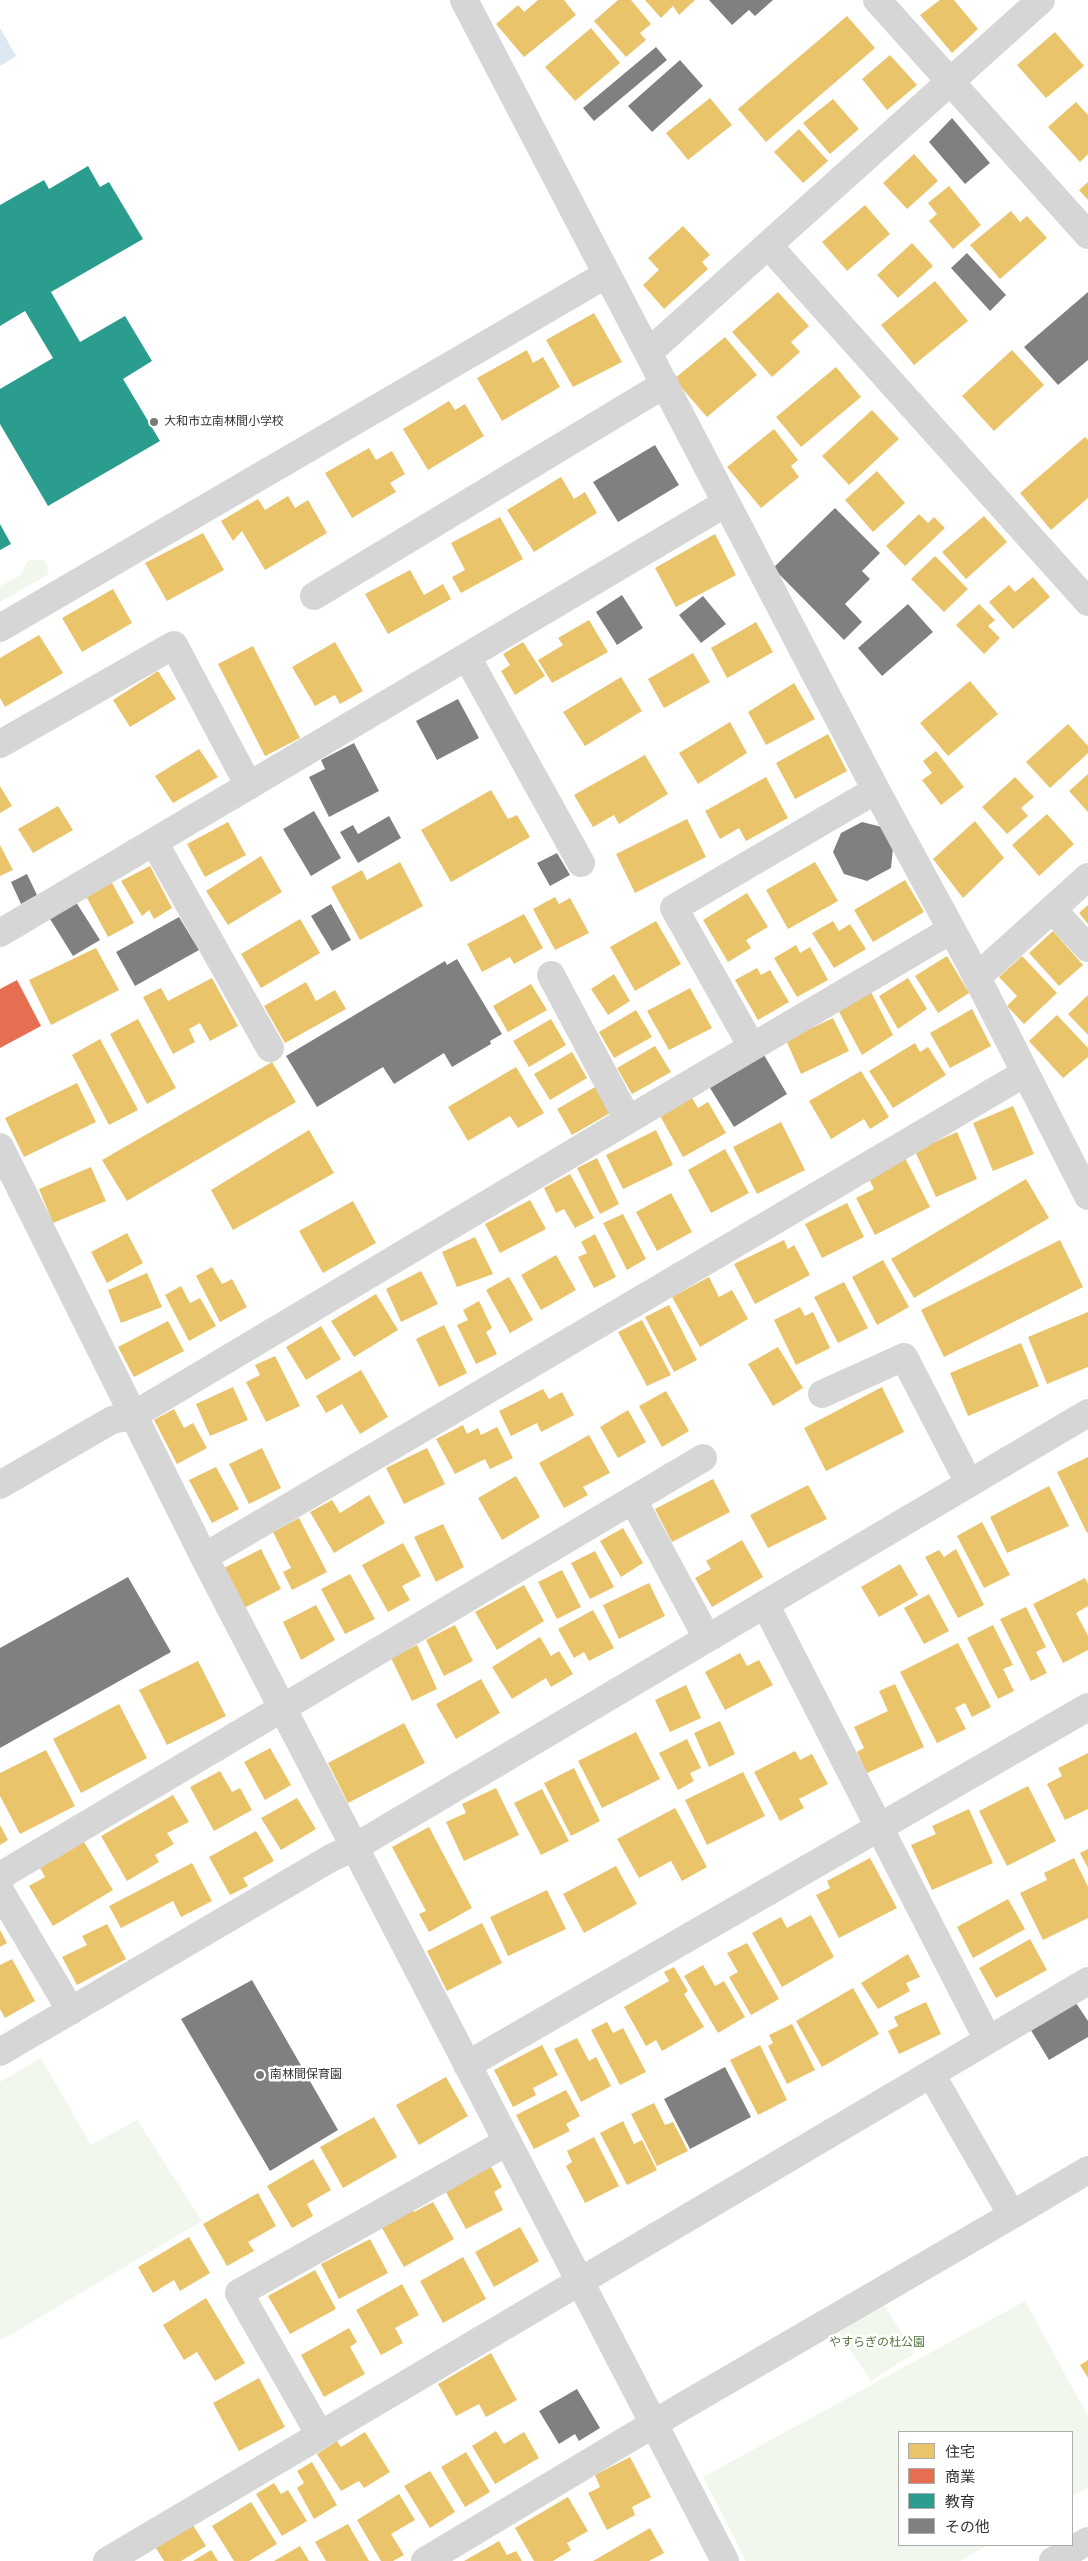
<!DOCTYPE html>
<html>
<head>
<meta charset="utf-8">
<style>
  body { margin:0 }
  #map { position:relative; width:1088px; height:2561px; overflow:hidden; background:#fff; font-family:"Noto Sans","Noto Sans JP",sans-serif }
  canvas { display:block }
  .legend { position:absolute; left:898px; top:2431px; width:175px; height:115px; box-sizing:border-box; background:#fff; border:1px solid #adadad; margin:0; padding:6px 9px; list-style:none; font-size:15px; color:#323232 }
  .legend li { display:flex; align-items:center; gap:10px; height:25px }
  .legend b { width:25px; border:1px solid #adadad }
</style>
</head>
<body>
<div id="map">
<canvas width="1088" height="2561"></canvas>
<ul class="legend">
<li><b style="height:14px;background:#e9c46a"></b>住宅</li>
<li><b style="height:14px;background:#e76f51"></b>商業</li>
<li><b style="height:14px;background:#2a9d8f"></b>教育</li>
<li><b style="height:14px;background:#808080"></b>その他</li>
</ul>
</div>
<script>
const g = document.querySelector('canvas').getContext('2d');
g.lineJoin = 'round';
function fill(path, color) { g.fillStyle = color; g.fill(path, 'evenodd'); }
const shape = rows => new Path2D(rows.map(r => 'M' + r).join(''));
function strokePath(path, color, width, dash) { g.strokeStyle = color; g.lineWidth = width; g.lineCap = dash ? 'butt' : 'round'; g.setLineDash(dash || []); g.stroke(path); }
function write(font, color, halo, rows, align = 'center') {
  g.font = font + ' "Noto Sans","Noto Sans JP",sans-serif'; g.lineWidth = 5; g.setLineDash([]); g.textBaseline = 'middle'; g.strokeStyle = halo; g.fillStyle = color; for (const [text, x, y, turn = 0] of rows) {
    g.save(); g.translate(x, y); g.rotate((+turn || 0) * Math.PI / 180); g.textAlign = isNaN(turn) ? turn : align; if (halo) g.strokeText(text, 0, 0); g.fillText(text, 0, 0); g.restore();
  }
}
fill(shape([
  [29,560,45,560,49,574,0,602,0,586,19,576],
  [41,2058,91,2145,137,2120,202,2221,0,2341,0,2082],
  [1025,2301,1088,2416,1088,2487,1072,2497,1072,2432,899,2432,899,2545,988,2545,960,2561,746,2561,703,2477],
  [883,2304,915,2353,871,2381,839,2333]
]), '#f2f7ee');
fill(shape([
  [0,28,16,56,0,66]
]), '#dbe9f4');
fill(shape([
  [538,0,564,0,576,15,524,57,496,24,518,5,524,12],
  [618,0,631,0,651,24,640,33,646,40,626,57,594,21],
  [645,0,695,0,679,15,673,6,661,18],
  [940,0,954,0,978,29,952,53,920,15],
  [847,16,875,48,766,142,738,109],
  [591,28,620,63,575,101,545,67],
  [1055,32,1084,66,1046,98,1017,65],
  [890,55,917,85,887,110,862,79],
  [710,98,732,125,688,160,666,133],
  [833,99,859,129,830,154,803,123],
  [1076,102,1088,115,1088,154,1080,162,1048,127],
  [799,129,828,161,803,183,774,152],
  [914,154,938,181,907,209,883,183],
  [1088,182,1088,200,1079,190],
  [949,186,981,225,953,249,929,221,937,214,928,203],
  [865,205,890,234,847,271,822,242],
  [1011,211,1020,222,1027,216,1047,238,1000,279,970,245],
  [683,226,710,255,702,262,708,269,664,309,643,285,659,270,648,258],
  [912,243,933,266,898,298,877,275],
  [935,281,968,321,914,365,881,325],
  [778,292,809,326,791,342,800,352,772,377,732,332],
  [594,313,622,362,573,387,546,340],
  [725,337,757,375,707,417,674,379],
  [527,350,533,363,543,357,560,387,502,421,477,378],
  [1012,350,1044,385,994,431,962,396],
  [836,367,861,397,801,447,776,417],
  [449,401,455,410,465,404,484,436,428,470,403,429],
  [872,410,899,439,849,485,822,456],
  [774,429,798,460,791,466,799,477,761,508,727,467],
  [1085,437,1088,440,1088,498,1051,530,1020,493],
  [369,448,376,460,392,451,405,474,390,483,396,492,352,518,325,473],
  [877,471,905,503,873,532,845,500],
  [561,477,574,499,585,492,597,513,534,552,507,510],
  [288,496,295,508,308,500,327,533,265,570,242,531,233,541,221,521,258,499,265,510],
  [919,514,928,523,934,517,945,528,905,566,886,546],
  [984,516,1007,542,966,579,942,552],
  [500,517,523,559,461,593,452,577,465,570,451,543],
  [203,533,224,570,167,601,145,563],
  [715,534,736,575,676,607,655,568],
  [935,556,968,589,944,612,911,579],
  [410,570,424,595,443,584,451,599,388,634,365,594],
  [1033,577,1050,597,1013,629,989,602,1009,585,1015,592],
  [113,589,132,623,82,652,62,618],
  [979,604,995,620,988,626,1000,638,984,654,956,625],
  [589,620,608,652,552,683,538,660,563,645,558,638],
  [756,622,773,652,727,678,711,648],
  [39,635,63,673,5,707,0,698,0,658],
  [335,642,363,691,340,704,335,695,315,706,292,667],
  [523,642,545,676,515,695,501,671,510,665,503,654],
  [253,646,300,738,265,756,218,664],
  [693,653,710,682,664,708,648,679],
  [158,671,176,699,130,727,113,700],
  [621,677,642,711,585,746,563,712],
  [970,681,998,714,948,756,920,723],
  [794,683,815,719,766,745,748,712],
  [730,722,747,753,698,784,679,753],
  [1068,724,1088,746,1088,753,1050,788,1026,762],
  [828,734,847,771,795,799,776,763],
  [199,749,218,777,173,803,155,776],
  [936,751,964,787,941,805,922,780,932,773,923,761],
  [645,755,668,794,619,824,614,815,593,827,574,795],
  [1088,774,1088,812,1069,791],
  [766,777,788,818,746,841,739,828,720,839,705,811],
  [1015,777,1034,797,1021,808,1028,816,1007,834,982,807],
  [0,786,12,806,0,813],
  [491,790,508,819,517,815,530,837,451,882,421,830],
  [58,806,73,830,33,853,18,829],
  [1047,814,1074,844,1039,876,1012,845],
  [687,819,706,857,635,893,616,854],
  [975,821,1004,858,963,898,933,859],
  [228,822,246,855,205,877,187,844],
  [0,845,13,870,0,876],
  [261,856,282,892,228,925,206,891],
  [400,862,423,906,360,940,331,887,362,870,367,880],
  [815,862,838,901,788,929,766,890],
  [150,866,172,908,154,919,149,910,142,916,121,881],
  [905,880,924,912,873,942,854,910],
  [112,883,134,923,108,937,86,896],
  [747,893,768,927,746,940,751,948,728,962,703,920],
  [555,897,559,904,570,898,589,933,555,950,533,909],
  [1088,905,1088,924,1079,913],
  [524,914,543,948,514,964,510,957,482,972,467,944],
  [300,919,320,953,261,988,241,954],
  [656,921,681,964,635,991,610,947],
  [833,921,839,931,850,924,866,949,834,968,812,933],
  [1053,931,1083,965,1059,986,1029,953],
  [796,945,800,953,810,947,828,980,797,997,774,958],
  [96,948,119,990,51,1025,29,980],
  [947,956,969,993,938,1013,915,976],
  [1022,956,1057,993,1024,1024,1007,1006,1017,996,999,977],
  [757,968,761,975,770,970,789,1002,758,1020,735,980],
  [614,974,630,1001,608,1015,591,989],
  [212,978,238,1026,210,1041,200,1023,189,1029,195,1042,173,1054,143,997,161,988,168,1001],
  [908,978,927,1009,898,1029,879,996],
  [306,982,316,1001,335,990,346,1009,285,1043,264,1006],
  [531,984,547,1010,508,1032,493,1006],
  [690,988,712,1028,669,1050,647,1011],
  [871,992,893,1035,862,1055,838,1010],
  [1088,995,1088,1035,1068,1014],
  [972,1009,991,1046,950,1068,930,1033],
  [636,1010,652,1037,614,1058,599,1032],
  [1057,1015,1088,1048,1088,1057,1063,1078,1029,1041],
  [833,1018,849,1051,801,1074,786,1040],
  [138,1019,176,1088,147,1104,110,1034],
  [551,1019,566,1045,529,1067,513,1041],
  [100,1039,138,1110,109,1125,72,1055],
  [915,1043,920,1052,928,1047,946,1075,893,1108,869,1071],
  [655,1046,671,1072,632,1094,617,1068],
  [572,1052,587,1078,550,1100,534,1074],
  [272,1062,296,1102,127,1201,102,1160],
  [516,1067,544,1113,518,1128,510,1116,468,1141,448,1107],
  [861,1071,889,1117,870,1129,864,1119,831,1139,809,1101],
  [77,1083,96,1122,24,1157,5,1118],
  [595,1087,610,1113,572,1135,557,1109],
  [691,1096,698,1108,708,1102,726,1133,683,1157,659,1114],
  [1013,1106,1034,1154,993,1171,973,1123],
  [781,1122,805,1170,757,1194,733,1147],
  [309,1130,334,1173,233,1230,211,1190],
  [656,1130,673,1165,623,1189,606,1155],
  [957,1132,977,1179,936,1197,915,1151],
  [725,1149,749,1193,711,1213,688,1170],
  [597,1158,619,1204,600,1214,577,1168],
  [905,1158,930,1207,875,1235,856,1198,874,1189,868,1177],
  [91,1167,106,1201,53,1223,39,1189],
  [570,1174,594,1218,575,1228,564,1209,556,1213,544,1188],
  [1026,1179,1049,1218,914,1298,891,1259],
  [671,1193,692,1232,657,1251,636,1212],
  [530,1200,546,1229,500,1253,485,1224],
  [353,1201,376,1243,323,1273,299,1231],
  [847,1203,864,1237,822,1258,805,1224],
  [623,1214,646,1259,627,1270,603,1223],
  [127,1233,143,1263,107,1283,91,1252],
  [595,1234,616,1277,594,1288,578,1257,587,1253,581,1242],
  [475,1237,493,1274,457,1287,442,1252],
  [784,1240,788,1249,794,1245,810,1275,755,1304,734,1264],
  [1060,1240,1083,1287,944,1357,921,1310],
  [556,1255,576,1290,541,1310,521,1275],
  [883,1260,909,1307,877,1325,852,1277],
  [212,1267,222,1284,232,1279,247,1307,220,1322,196,1276],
  [421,1271,438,1304,401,1322,386,1289],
  [147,1273,162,1307,121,1323,108,1290],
  [509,1277,533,1320,510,1333,486,1290],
  [709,1277,719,1297,732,1290,748,1319,700,1347,672,1297],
  [844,1282,868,1328,838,1343,814,1297],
  [181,1286,190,1303,200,1298,216,1326,189,1341,165,1295],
  [376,1294,398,1330,354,1357,331,1321],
  [479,1301,492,1328,486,1332,497,1354,476,1364,457,1325,468,1320,463,1310],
  [669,1305,697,1360,674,1372,645,1317],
  [800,1307,805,1316,813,1312,830,1348,796,1365,774,1320],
  [1088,1312,1088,1367,1047,1384,1028,1337],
  [642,1320,671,1375,647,1386,618,1332],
  [168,1321,184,1351,134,1377,118,1347],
  [444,1325,467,1373,439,1387,416,1339],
  [321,1326,341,1359,306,1380,286,1347],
  [1021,1343,1039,1386,968,1416,950,1373],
  [778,1347,803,1388,773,1406,748,1364],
  [275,1356,300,1406,266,1422,246,1382,260,1375,255,1365],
  [361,1370,388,1417,360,1434,342,1404,326,1413,316,1396],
  [233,1387,248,1420,210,1436,196,1404],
  [882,1387,904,1432,826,1471,804,1428],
  [543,1389,549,1399,562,1392,574,1415,541,1432,537,1423,511,1436,499,1411],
  [666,1391,689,1431,662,1447,639,1406],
  [174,1409,184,1428,193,1423,207,1448,177,1464,154,1420],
  [628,1410,646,1442,618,1458,600,1427],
  [463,1425,467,1434,478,1428,481,1435,497,1427,513,1458,490,1469,485,1459,455,1474,436,1439],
  [589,1435,610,1473,583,1487,588,1495,564,1508,539,1463],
  [262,1448,281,1488,249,1504,229,1464],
  [427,1448,445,1484,404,1504,386,1468],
  [1088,1457,1088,1532,1087,1533,1057,1472],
  [216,1467,239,1509,212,1523,189,1480],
  [516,1476,540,1517,502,1540,478,1498],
  [713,1479,730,1512,672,1542,655,1509],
  [808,1485,827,1519,768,1548,750,1515],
  [1049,1486,1069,1526,1007,1553,990,1517],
  [369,1495,385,1523,334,1553,310,1512,332,1500,340,1513],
  [299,1518,327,1572,292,1590,283,1572,291,1568,273,1532],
  [982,1522,1010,1575,984,1588,957,1536],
  [443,1524,464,1567,436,1582,414,1537],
  [623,1528,643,1563,621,1577,600,1541],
  [742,1540,763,1577,712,1607,695,1578,711,1569,706,1561],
  [403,1543,421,1576,402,1586,410,1600,388,1612,362,1565],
  [261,1549,281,1589,244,1608,224,1568],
  [956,1549,984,1605,958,1618,925,1557,939,1550,944,1557],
  [595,1551,614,1587,590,1599,571,1563],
  [900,1564,918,1595,879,1617,861,1587],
  [562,1570,581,1607,557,1619,538,1582],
  [350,1574,375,1619,345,1634,321,1589],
  [1085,1578,1088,1584,1088,1606,1076,1613,1088,1636,1088,1650,1063,1663,1033,1604],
  [649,1583,665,1616,619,1639,603,1605],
  [524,1585,544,1621,497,1650,475,1612],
  [929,1594,949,1631,924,1644,904,1608],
  [316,1605,335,1640,301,1660,283,1622],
  [1026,1607,1046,1647,1036,1652,1047,1673,1031,1681,1000,1619],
  [593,1610,614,1648,589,1661,584,1652,574,1658,558,1629],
  [455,1625,473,1661,444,1676,426,1640],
  [993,1625,1013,1665,1003,1669,1014,1691,998,1699,967,1638],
  [540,1637,551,1656,559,1651,573,1674,551,1687,546,1678,512,1699,492,1667],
  [958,1643,991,1707,972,1717,965,1703,955,1708,966,1729,937,1743,900,1672],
  [417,1645,437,1689,412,1701,391,1658],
  [740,1653,747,1666,759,1660,773,1685,725,1710,705,1672],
  [198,1661,226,1716,167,1745,139,1690],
  [481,1679,500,1713,456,1739,436,1704],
  [895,1684,924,1747,867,1773,857,1752,864,1748,854,1727,888,1711,879,1691],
  [686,1685,701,1718,670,1732,655,1700],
  [119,1704,147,1758,81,1793,53,1739],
  [720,1721,735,1754,709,1767,694,1733],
  [404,1723,425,1763,348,1803,328,1763],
  [636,1732,660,1779,602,1808,578,1761],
  [687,1739,701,1768,690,1773,694,1781,678,1790,659,1753],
  [270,1748,291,1785,265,1800,244,1762],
  [46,1750,75,1806,20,1834,0,1796,0,1773],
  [795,1751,800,1760,812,1754,828,1784,799,1799,804,1808,780,1821,754,1772],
  [1088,1753,1088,1809,1065,1820,1047,1784,1062,1776,1058,1768],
  [574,1768,600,1821,571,1836,544,1783],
  [220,1771,232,1792,240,1788,252,1810,214,1831,190,1787],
  [743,1772,765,1816,707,1845,685,1800],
  [1028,1786,1056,1841,1007,1866,979,1811],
  [496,1788,519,1835,464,1861,446,1822,466,1813,462,1804],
  [542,1789,569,1841,541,1855,514,1803],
  [173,1795,189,1822,167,1833,174,1844,155,1855,159,1862,127,1881,101,1836],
  [297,1798,316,1829,281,1850,261,1818],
  [675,1808,707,1867,682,1881,671,1861,639,1878,617,1839],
  [969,1809,993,1863,932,1890,911,1845,936,1834,932,1826],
  [0,1825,8,1840,0,1845],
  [429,1827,472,1908,429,1932,419,1914,426,1911,392,1847],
  [256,1831,274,1861,243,1878,248,1886,230,1895,209,1857],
  [84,1842,113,1890,53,1926,29,1886,45,1877,40,1868],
  [1088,1849,1088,1868,1080,1853],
  [870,1858,897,1908,839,1938,816,1895,830,1888,827,1881],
  [1074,1858,1088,1887,1088,1918,1043,1940,1020,1893,1047,1880,1044,1873],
  [192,1863,212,1901,181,1917,173,1901,121,1928,109,1906],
  [616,1866,637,1904,584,1933,563,1894],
  [547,1890,566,1929,508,1956,490,1917],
  [1008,1899,1025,1929,973,1958,957,1927],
  [811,1915,834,1957,782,1987,752,1933,781,1917,787,1928],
  [482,1923,502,1963,447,1991,427,1951],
  [107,1924,126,1959,77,1985,62,1957,87,1945,82,1936],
  [0,1930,7,1943,0,1947],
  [1030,1939,1047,1970,996,1998,979,1968],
  [747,1943,779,1999,751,2015,729,1977,738,1972,727,1953],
  [908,1954,920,1977,906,1983,910,1991,878,2009,861,1983],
  [12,1959,35,2001,5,2018,0,2009,0,1965],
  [703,1965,715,1986,724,1981,745,2017,718,2033,684,1976],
  [674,1967,688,1991,684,1994,704,2027,662,2051,656,2040,646,2046,624,2007,669,1981,664,1972],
  [853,1988,879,2034,822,2067,796,2021],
  [926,2002,941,2034,899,2054,888,2031,898,2026,894,2017],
  [607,2022,613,2033,623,2028,646,2072,620,2085,591,2030],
  [792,2024,815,2070,787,2084,768,2046,773,2043,769,2035],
  [577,2038,589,2061,596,2057,611,2086,581,2102,554,2049],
  [542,2045,558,2075,533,2088,536,2095,513,2107,494,2070],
  [760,2045,787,2100,758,2115,730,2060],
  [446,2077,468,2116,419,2145,396,2105],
  [566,2090,580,2116,566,2124,570,2131,534,2149,516,2115],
  [654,2103,665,2125,673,2122,688,2151,657,2166,631,2114],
  [374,2117,397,2157,343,2188,320,2147],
  [623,2121,634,2144,642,2140,657,2170,627,2185,600,2133],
  [594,2137,619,2186,585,2203,566,2166,572,2162,567,2151],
  [313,2159,331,2190,307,2204,313,2216,292,2228,267,2186],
  [488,2161,502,2187,494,2192,503,2210,466,2229,442,2185],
  [258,2193,276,2226,248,2242,254,2251,227,2266,203,2224],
  [433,2202,454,2239,404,2267,378,2221,409,2203,414,2212],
  [520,2227,539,2261,494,2287,475,2252],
  [189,2237,210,2273,180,2291,174,2280,153,2293,138,2267],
  [370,2239,388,2273,339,2299,321,2264],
  [463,2257,486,2299,443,2323,420,2281],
  [315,2270,336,2309,290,2334,268,2296],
  [402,2284,419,2315,395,2328,403,2343,381,2355,356,2310],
  [206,2298,245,2363,215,2381,197,2352,184,2360,163,2325],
  [349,2328,357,2342,350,2347,365,2374,324,2397,301,2355],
  [491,2353,517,2400,486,2417,479,2404,456,2416,438,2384],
  [1088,2360,1088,2378,1080,2365],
  [259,2378,285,2427,239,2451,213,2403],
  [496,2431,504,2444,524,2432,539,2458,495,2484,472,2446],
  [365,2432,390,2472,364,2488,359,2481,341,2491,317,2454,337,2441,341,2447],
  [466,2452,490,2492,465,2507,441,2467],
  [630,2457,651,2497,632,2507,635,2515,607,2530,588,2493,600,2487,595,2475],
  [312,2462,337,2505,314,2519,297,2488,304,2483,297,2471],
  [430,2471,455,2512,430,2528,404,2486],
  [274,2483,281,2494,288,2490,307,2521,282,2536,256,2494],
  [399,2494,415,2520,391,2534,404,2555,393,2561,381,2561,357,2520],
  [568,2497,588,2531,567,2543,571,2550,553,2561,534,2561,515,2528],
  [251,2502,277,2544,249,2561,234,2561,212,2526],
  [191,2522,206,2546,181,2561,164,2561,154,2545],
  [348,2524,369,2561,326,2561,315,2542],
  [650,2528,664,2553,649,2561,593,2561],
  [499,2541,507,2555,516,2551,522,2561,464,2561],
  [300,2546,309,2561,274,2561],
  [211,2550,218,2561,193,2561]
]), '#e9c46a');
fill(shape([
  [17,980,41,1026,0,1048,0,989]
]), '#e76f51');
fill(shape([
  [88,166,100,187,109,182,143,239,51,292,80,342,125,316,152,361,123,379,160,441,48,506,0,424,0,389,53,358,25,311,0,326,0,205,44,180,49,189],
  [0,524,11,544,0,550]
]), '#2a9d8f');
fill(shape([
  [709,0,773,0,755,16,749,10,732,25],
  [656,47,667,60,594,121,583,108],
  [680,60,703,86,652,132,628,106],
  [952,118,990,163,965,184,929,142],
  [967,253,1006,295,990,311,951,268],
  [1088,292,1088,360,1058,385,1024,347],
  [655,445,679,485,618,522,593,482],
  [835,508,880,553,862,571,870,579,845,604,862,622,844,640,773,568],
  [622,595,643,628,617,645,596,612],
  [703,596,726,624,701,643,679,615],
  [908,604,933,632,882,676,858,648],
  [458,699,479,738,437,760,416,721],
  [354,743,379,791,329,817,309,777,325,769,321,760],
  [314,811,341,858,311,876,283,829],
  [389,816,401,838,358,863,340,832,353,825,358,834],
  [862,822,882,827,893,848,891,868,867,881,844,874,833,852,841,833],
  [557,853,570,875,550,886,537,863],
  [27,874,37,895,21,904,11,882],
  [76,902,100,940,73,956,50,919],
  [331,904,351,940,332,951,311,916],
  [179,917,199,950,135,986,116,952],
  [457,959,502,1034,490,1041,491,1044,452,1067,444,1053,394,1084,383,1067,317,1107,286,1056,445,961,447,965],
  [764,1055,787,1094,734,1127,710,1088],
  [128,1577,171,1652,0,1748,0,1648],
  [252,1980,338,2130,270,2171,181,2019],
  [1074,2000,1088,2021,1088,2037,1049,2060,1029,2027],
  [725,2067,751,2117,690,2149,664,2099],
  [577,2389,600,2428,579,2441,575,2434,559,2444,539,2411]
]), '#808080');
strokePath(shape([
  [464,0,876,790,967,958,1088,1196],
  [877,0,1088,235],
  [768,245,1088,602],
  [649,352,1041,0],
  [314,596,665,384],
  [0,628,607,274],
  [467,657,581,863],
  [0,744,174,645,249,786],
  [154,842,270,1048],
  [1052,909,1088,948],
  [0,933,726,503],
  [551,975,628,1120],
  [977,977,1088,877],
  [752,1047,674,908,876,790],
  [0,1147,204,1557,725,2561],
  [822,1394,904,1357,969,1483],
  [0,1485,112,1420,132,1416,628,1120,951,930],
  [633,1500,707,1638],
  [204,1557,1025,1073],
  [765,1604,988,2040],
  [0,1876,703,1458],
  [0,1891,71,2011],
  [0,2052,331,1858,355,1847,1088,1413],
  [467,2065,1088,1707],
  [1012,2215,1088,2170],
  [320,2435,239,2293,507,2142],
  [107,2561,1088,1981],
  [425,2561,680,2408,1012,2215,931,2074],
  [1053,2561,1088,2541]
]), '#d6d6d6', 28);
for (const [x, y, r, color] of [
  [154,422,5,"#7a7a7a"],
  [260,2075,5,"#7a7a7a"]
]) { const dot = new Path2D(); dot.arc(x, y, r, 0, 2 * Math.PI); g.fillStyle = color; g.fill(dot); strokePath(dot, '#fff', 2); }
write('12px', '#323232', '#fff', [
  ["大和市立南林間小学校",164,422],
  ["南林間保育園",270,2075]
], 'left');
write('12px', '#53733b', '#fff', [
  ["やすらぎの杜公園",877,2343]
]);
</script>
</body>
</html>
